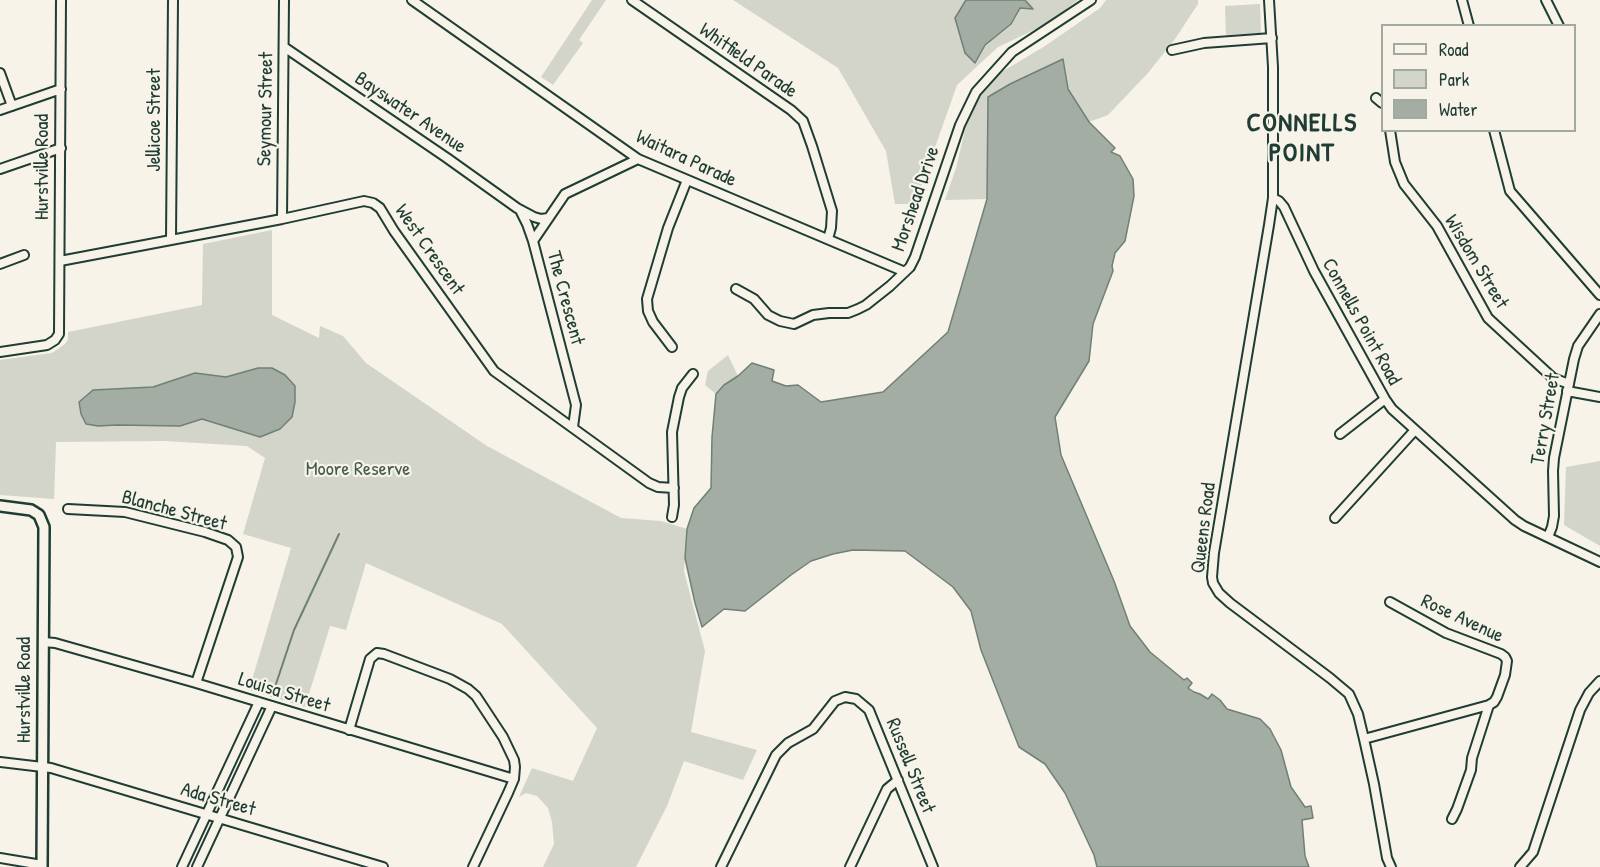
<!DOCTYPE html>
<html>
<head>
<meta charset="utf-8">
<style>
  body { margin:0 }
  #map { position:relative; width:1600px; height:867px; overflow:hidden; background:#f7f3e8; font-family:"Patrick Hand",sans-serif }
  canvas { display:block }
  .legend { position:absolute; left:1381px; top:24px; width:195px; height:108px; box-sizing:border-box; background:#f7f3e8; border:2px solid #a1aaa0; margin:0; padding:8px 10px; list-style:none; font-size:18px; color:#1f3d34 }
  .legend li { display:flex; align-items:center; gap:12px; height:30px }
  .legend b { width:30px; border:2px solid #a1aaa0 }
</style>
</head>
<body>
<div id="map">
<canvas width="1600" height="867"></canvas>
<ul class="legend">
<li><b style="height:8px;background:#f7f3e8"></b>Road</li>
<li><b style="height:16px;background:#d3d5ca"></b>Park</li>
<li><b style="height:16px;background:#a4ada3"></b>Water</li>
</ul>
</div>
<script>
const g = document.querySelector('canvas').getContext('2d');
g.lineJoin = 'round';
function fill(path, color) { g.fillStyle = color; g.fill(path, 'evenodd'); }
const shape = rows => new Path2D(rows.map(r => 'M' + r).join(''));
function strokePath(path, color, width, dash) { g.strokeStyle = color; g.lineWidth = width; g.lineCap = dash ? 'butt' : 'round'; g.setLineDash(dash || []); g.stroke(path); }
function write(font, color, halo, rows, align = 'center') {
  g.font = font + ' "Patrick Hand",sans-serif'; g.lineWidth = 4.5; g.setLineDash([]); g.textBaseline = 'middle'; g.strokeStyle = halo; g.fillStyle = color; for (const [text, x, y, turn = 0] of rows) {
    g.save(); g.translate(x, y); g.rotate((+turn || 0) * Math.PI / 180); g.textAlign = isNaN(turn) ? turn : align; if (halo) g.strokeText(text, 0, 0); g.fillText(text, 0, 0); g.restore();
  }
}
fill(shape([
  [592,0,606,0,579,40,583,43,553,85,541,77],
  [733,0,1078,0,1051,22,998,47,957,85,915,204,895,204,886,151,838,68],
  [1106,0,1198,0,1198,4,1175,39,1148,73,1108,115,1089,122,1068,89,1063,60,988,97,987,199,945,200,956,168,967,122,979,92,995,76,1045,46,1100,8],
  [1260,4,1261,33,1226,35,1225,6],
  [272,230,272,315,319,338,320,326,343,336,366,363,487,446,621,518,661,521,687,529,684,571,705,651,691,732,757,750,743,780,684,761,667,806,636,867,543,867,554,844,552,822,548,808,537,796,526,793,519,797,532,768,573,781,597,728,502,624,366,563,346,630,330,626,305,707,249,690,291,548,243,534,265,458,247,446,164,441,56,442,54,499,0,495,0,360,52,353,65,344,68,339,68,332,202,305,203,244],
  [728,355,738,376,724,385,716,394,705,385,708,371],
  [1600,461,1600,546,1564,525,1566,467]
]), '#d3d5ca');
const water = shape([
  [966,0,1025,0,1033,9,1020,8,1011,24,985,45,975,63,965,53,955,18,966,0],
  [1063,59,1068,89,1089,122,1115,148,1111,152,1120,156,1133,179,1134,196,1125,241,1115,253,1112,266,1113,271,1093,324,1089,361,1055,417,1061,455,1114,581,1130,626,1150,652,1184,680,1187,678,1192,683,1188,688,1194,692,1200,694,1208,699,1212,694,1220,700,1227,709,1260,719,1270,729,1281,750,1291,787,1305,807,1311,806,1313,818,1302,820,1305,856,1309,867,1097,867,1094,855,1065,793,1045,764,1019,747,981,650,971,611,953,587,905,551,853,550,833,554,811,561,791,575,745,611,724,609,702,627,695,603,685,558,687,529,694,508,711,488,712,437,716,394,724,385,738,376,752,363,774,370,772,381,786,386,798,385,821,402,883,392,948,332,987,199,988,97,1010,84,1063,59],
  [258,368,272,368,285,375,295,386,295,402,292,417,280,429,260,437,202,419,180,426,117,425,98,426,86,424,81,414,79,402,93,390,153,387,195,373,226,377,258,368]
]);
fill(water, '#a4ada3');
strokePath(water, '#6f8077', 1.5);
strokePath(shape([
  [272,696,294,630,339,534]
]), '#6f8077', 2);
const minor = shape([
  [412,0,638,159,905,272],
  [632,0,791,110,803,121,812,146,832,211,831,228,828,239],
  [1269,0,1273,67,1273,198,1269,225,1214,553,1212,577,1213,583,1219,593,1230,603,1330,678,1349,694,1358,714,1364,739,1374,784,1387,858,1391,867],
  [1462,0,1469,26],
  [1546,0,1559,26],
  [284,47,447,158,517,208,534,217,541,219,548,218],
  [1172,50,1204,43,1272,38],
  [0,73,12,106],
  [1376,98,1382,103],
  [0,110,61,89],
  [1390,130,1395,162,1404,184,1437,226,1488,318,1553,378,1569,384],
  [1494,130,1510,191,1600,295],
  [0,169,61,148],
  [1273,198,1279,201,1284,207,1314,271,1385,399,1392,409,1515,520,1524,526,1600,562],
  [521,212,527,224,533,241],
  [282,219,284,0],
  [171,239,173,0],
  [60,261,282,219,364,201,373,203,380,208,394,231,494,371,649,483,658,487,674,488],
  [0,264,24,255],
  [736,289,754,299,768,315,780,321,794,324,813,315,829,313,848,313,858,309,866,305,890,286,910,267,915,257,960,125,976,92,1012,52,1091,0],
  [672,347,653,322,648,311,647,299,668,228,687,180],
  [0,352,47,345,55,340,59,334,61,0],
  [1567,391,1600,397],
  [573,427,576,405,533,241,565,194,638,159],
  [1340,434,1385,399],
  [68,509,125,512,205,532,228,540,236,547,238,557,196,683],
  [672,517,674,505,672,432,679,397,682,388,693,374],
  [1335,518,1415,430],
  [1548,537,1552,527,1554,516,1553,471,1554,458,1574,359,1578,346,1600,314],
  [1390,602,1446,633,1501,654,1505,657,1507,661,1505,675,1497,697,1494,702,1489,705,1472,758,1471,770,1457,809,1452,819],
  [43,642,55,643,196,683,514,779],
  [349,730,370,659,377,653,384,654,450,679,468,689,476,696,503,737,514,760,515,767,514,779,508,793,473,867],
  [1364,739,1489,705],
  [0,762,51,768,383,867],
  [0,858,42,865],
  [182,867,259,702],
  [197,867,272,706],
  [721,867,776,755,788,743,813,729,835,701,845,697,856,699,869,710,933,867],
  [850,867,887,789,898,780],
  [1520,867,1533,852,1580,710,1589,693,1600,681]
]);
const major = shape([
  [0,506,31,510,39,515,44,527,42,867]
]);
strokePath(minor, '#1f3d34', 12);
strokePath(major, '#1f3d34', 14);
strokePath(minor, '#f7f3e8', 8);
strokePath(major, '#f7f3e8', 9);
write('20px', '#1f3d34', '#f7f3e8', [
  ["Whitfield Parade",748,61,35],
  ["Seymour Street",266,109,-89],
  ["Bayswater Avenue",410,113,34],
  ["Jellicoe Street",155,120,-90],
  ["Waitara Parade",686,159,25],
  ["Hurstville Road",43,167,-90],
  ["Morshead Drive",916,199,-71],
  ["West Crescent",429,250,55],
  ["Wisdom Street",1476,262,59],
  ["The Crescent",565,298,75],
  ["Connells Point Road",1361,322,61],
  ["Terry Street",1546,419,-80],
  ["Blanche Street",174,511,15],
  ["Queens Road",1204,528,-83],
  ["Rose Avenue",1462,619,25],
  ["Hurstville Road",25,690,-90],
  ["Louisa Street",284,693,17],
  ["Russell Street",910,766,68],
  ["Ada Street",218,800,16]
]);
write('20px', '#435b52', '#f7f3e8', [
  ["Moore Reserve",358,470]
]);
g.letterSpacing = '1.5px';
write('bold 26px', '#1f3d34', '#f7f3e8', [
  ["CONNELLS",1302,124],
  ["POINT",1302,154]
]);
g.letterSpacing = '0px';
</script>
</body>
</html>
